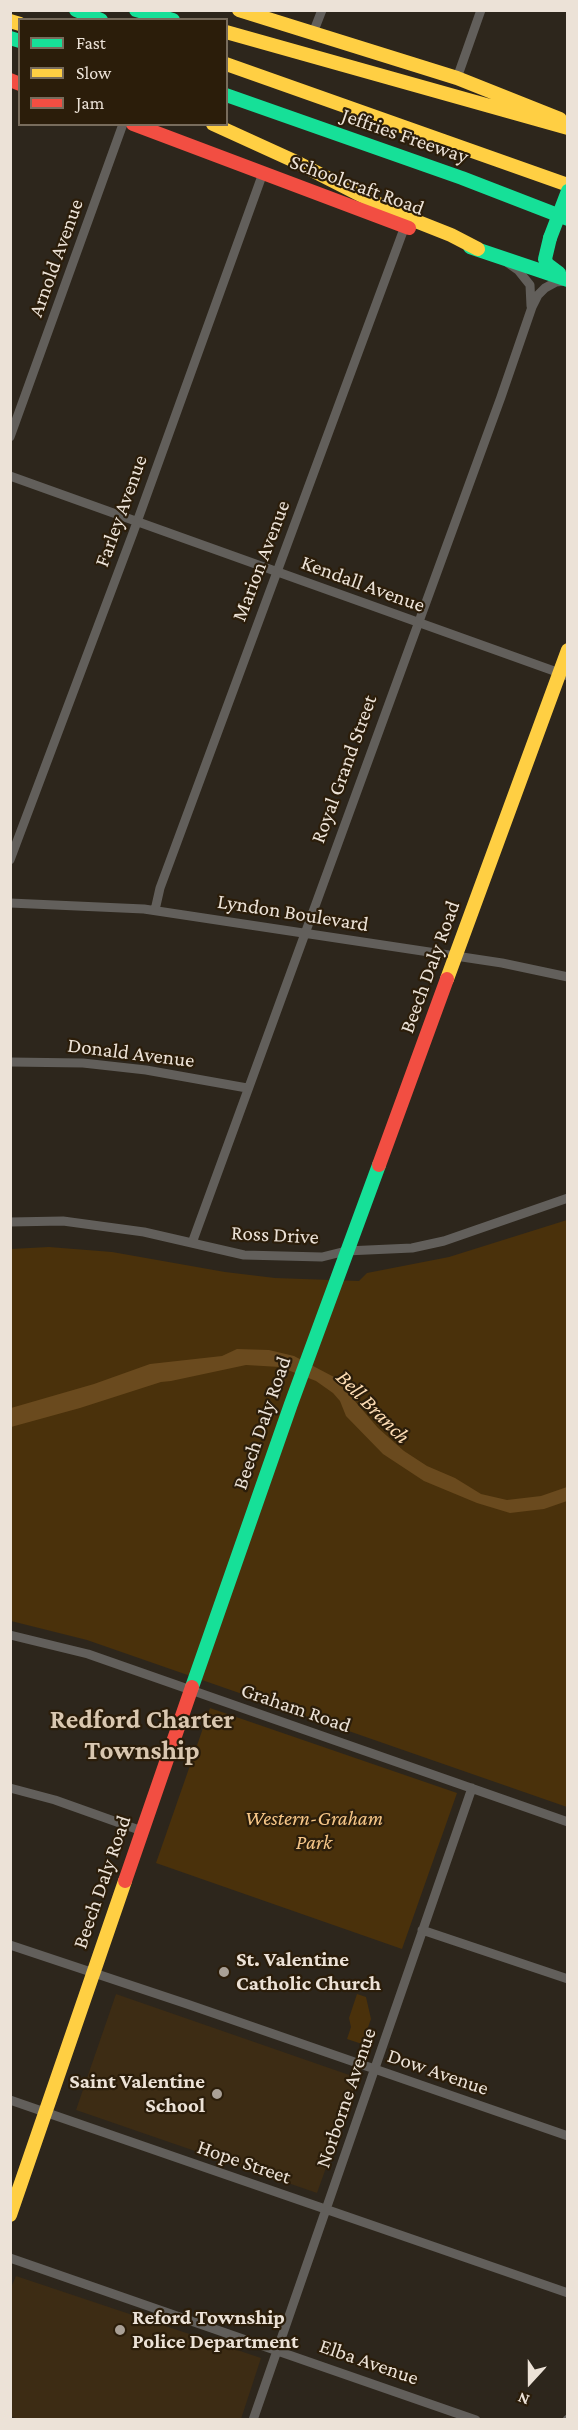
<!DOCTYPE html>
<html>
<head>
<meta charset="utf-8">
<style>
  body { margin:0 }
  #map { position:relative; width:578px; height:2430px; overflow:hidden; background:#2d261c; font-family:"Crimson Pro",serif }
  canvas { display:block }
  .frame { position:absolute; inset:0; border:12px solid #ece2d7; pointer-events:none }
  .legend { position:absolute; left:18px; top:18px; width:210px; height:108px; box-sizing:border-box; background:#2b1d0a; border:2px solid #786c5c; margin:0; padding:8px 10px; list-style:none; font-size:18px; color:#ece2d7 }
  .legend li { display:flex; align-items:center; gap:12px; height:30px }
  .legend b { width:30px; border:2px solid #786c5c }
  .north { position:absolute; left:500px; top:2352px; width:60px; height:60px; -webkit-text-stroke:4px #2b1d0a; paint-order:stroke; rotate:201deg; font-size:16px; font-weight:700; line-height:24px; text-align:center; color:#ece2d7 }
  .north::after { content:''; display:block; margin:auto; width:21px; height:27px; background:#ece2d7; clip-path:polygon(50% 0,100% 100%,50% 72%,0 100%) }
</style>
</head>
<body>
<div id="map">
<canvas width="578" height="2430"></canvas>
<div class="frame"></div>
<ul class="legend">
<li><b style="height:8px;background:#16e098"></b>Fast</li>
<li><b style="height:8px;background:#ffcf43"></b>Slow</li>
<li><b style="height:8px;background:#f24e42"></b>Jam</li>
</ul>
<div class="north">N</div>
</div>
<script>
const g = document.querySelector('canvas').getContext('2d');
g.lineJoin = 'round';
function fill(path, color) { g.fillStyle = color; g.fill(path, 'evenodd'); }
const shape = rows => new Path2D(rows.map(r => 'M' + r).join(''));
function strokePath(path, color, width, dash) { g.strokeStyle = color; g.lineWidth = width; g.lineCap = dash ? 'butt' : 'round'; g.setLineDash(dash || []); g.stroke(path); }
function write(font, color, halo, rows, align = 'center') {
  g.font = font + ' "Crimson Pro",serif'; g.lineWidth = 4.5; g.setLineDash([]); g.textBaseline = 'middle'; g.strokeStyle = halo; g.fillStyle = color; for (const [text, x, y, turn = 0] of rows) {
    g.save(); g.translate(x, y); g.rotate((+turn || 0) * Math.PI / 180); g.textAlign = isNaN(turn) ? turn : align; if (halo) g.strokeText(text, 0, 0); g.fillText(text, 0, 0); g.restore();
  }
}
fill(shape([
  [116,1994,358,2078,317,2193,76,2110],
  [16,2276,261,2358,241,2419,20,2420,11,2416,10,2290]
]), '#3d2c14');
fill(shape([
  [567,1220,567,1807,87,1640,11,1621,11,1249,49,1247,112,1252,225,1272,275,1278,359,1281,367,1273,449,1257],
  [210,1708,457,1793,402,1949,156,1863],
  [357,1994,366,1997,371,2019,362,2044,347,2039,351,2027,349,2018]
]), '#4a310b');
fill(shape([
  [237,1349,269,1350,294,1356,334,1377,378,1428,404,1451,427,1466,455,1478,481,1494,507,1500,541,1496,567,1487,567,1501,544,1509,510,1513,477,1503,424,1481,383,1454,346,1416,340,1401,333,1393,316,1381,280,1367,246,1365,171,1381,161,1382,80,1408,11,1427,11,1408,94,1384,150,1364,222,1356]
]), '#6a4a1e');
strokePath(shape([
  [313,33,322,10],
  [457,78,481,10],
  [508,263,518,270,530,285,531,306],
  [10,437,123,124],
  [10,476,568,676],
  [10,860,133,533,263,173],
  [10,903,144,909,502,963,568,977],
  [155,910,160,888,405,226],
  [10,1062,83,1063,146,1070,247,1088],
  [10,1222,63,1221,144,1232,244,1255,322,1257,346,1251,412,1248,444,1241,568,1198],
  [192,1243,501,397,532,307,538,295,545,288,556,282,565,281],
  [10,1635,88,1654,568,1822],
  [10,1788,55,1800,142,1831],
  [422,1930,568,1979],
  [10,1945,187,2004,568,2136],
  [10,2100,568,2293],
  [10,2258,476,2420],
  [253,2420,472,1788],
  [567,2420,568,2419]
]), '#625f5b', 9);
strokePath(shape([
  [76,10,101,20],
  [136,10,173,20],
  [10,38,20,41],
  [226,95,462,178,568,219],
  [550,238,545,259,547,264,559,273],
  [470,247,568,280],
  [192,1687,291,1404,379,1165]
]), '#16e098', 14);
strokePath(shape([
  [239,10,457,78,560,119],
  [10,21,20,24],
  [226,32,568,128],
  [226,64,568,185],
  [213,124,292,160,398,214,451,235,478,249],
  [447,979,568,650],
  [10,2215,125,1881]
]), '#ffcf43', 14);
strokePath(shape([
  [10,80,20,84],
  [133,124,409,228],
  [379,1165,447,979],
  [125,1881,192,1687]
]), '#f24e42', 14);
strokePath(shape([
  [550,238,568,191]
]), '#16e098', 14);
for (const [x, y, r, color] of [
  [224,1972,6,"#a9a096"],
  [217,2094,6,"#a9a096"],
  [120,2330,6,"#a9a096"]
]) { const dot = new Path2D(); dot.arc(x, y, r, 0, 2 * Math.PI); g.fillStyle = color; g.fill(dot); strokePath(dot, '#2b1d0a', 2); }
write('21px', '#ece2d7', '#2b1d0a', [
  ["Jeffries Freeway",405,136,19],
  ["Schoolcraft Road",357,185,20],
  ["Arnold Avenue",56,258,-70],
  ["Farley Avenue",121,511,-70],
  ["Marion Avenue",261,561,-69],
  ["Kendall Avenue",363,584,20],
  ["Royal Grand Street",344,769,-70],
  ["Lyndon Boulevard",293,913,9],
  ["Beech Daly Road",430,967,-70],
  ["Donald Avenue",131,1053,7],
  ["Ross Drive",275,1235,3],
  ["Beech Daly Road",262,1423,-71],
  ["Graham Road",296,1708,19],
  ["Beech Daly Road",102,1882,-71],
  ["Dow Avenue",438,2072,19],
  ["Norborne Avenue",346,2098,-71],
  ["Hope Street",244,2162,19],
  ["Elba Avenue",369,2362,19]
]);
write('italic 21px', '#f6c688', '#2b1d0a', [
  ["Western-Graham",314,1819],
  ["Park",314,1843]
]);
write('bold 21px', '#ece2d7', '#2b1d0a', [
  ["St. Valentine",236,1960],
  ["Catholic Church",236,1984],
  ["Saint Valentine",205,2082,"right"],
  ["School",205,2106,"right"],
  ["Reford Township",132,2318],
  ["Police Department",132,2342]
], 'left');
write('italic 22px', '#fdddb5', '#2b1d0a', [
  ["Bell Branch",373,1407,45]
]);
write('bold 27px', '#d9c7b0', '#2b1d0a', [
  ["Redford Charter",142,1720],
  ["Township",142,1751]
]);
</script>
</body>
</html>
